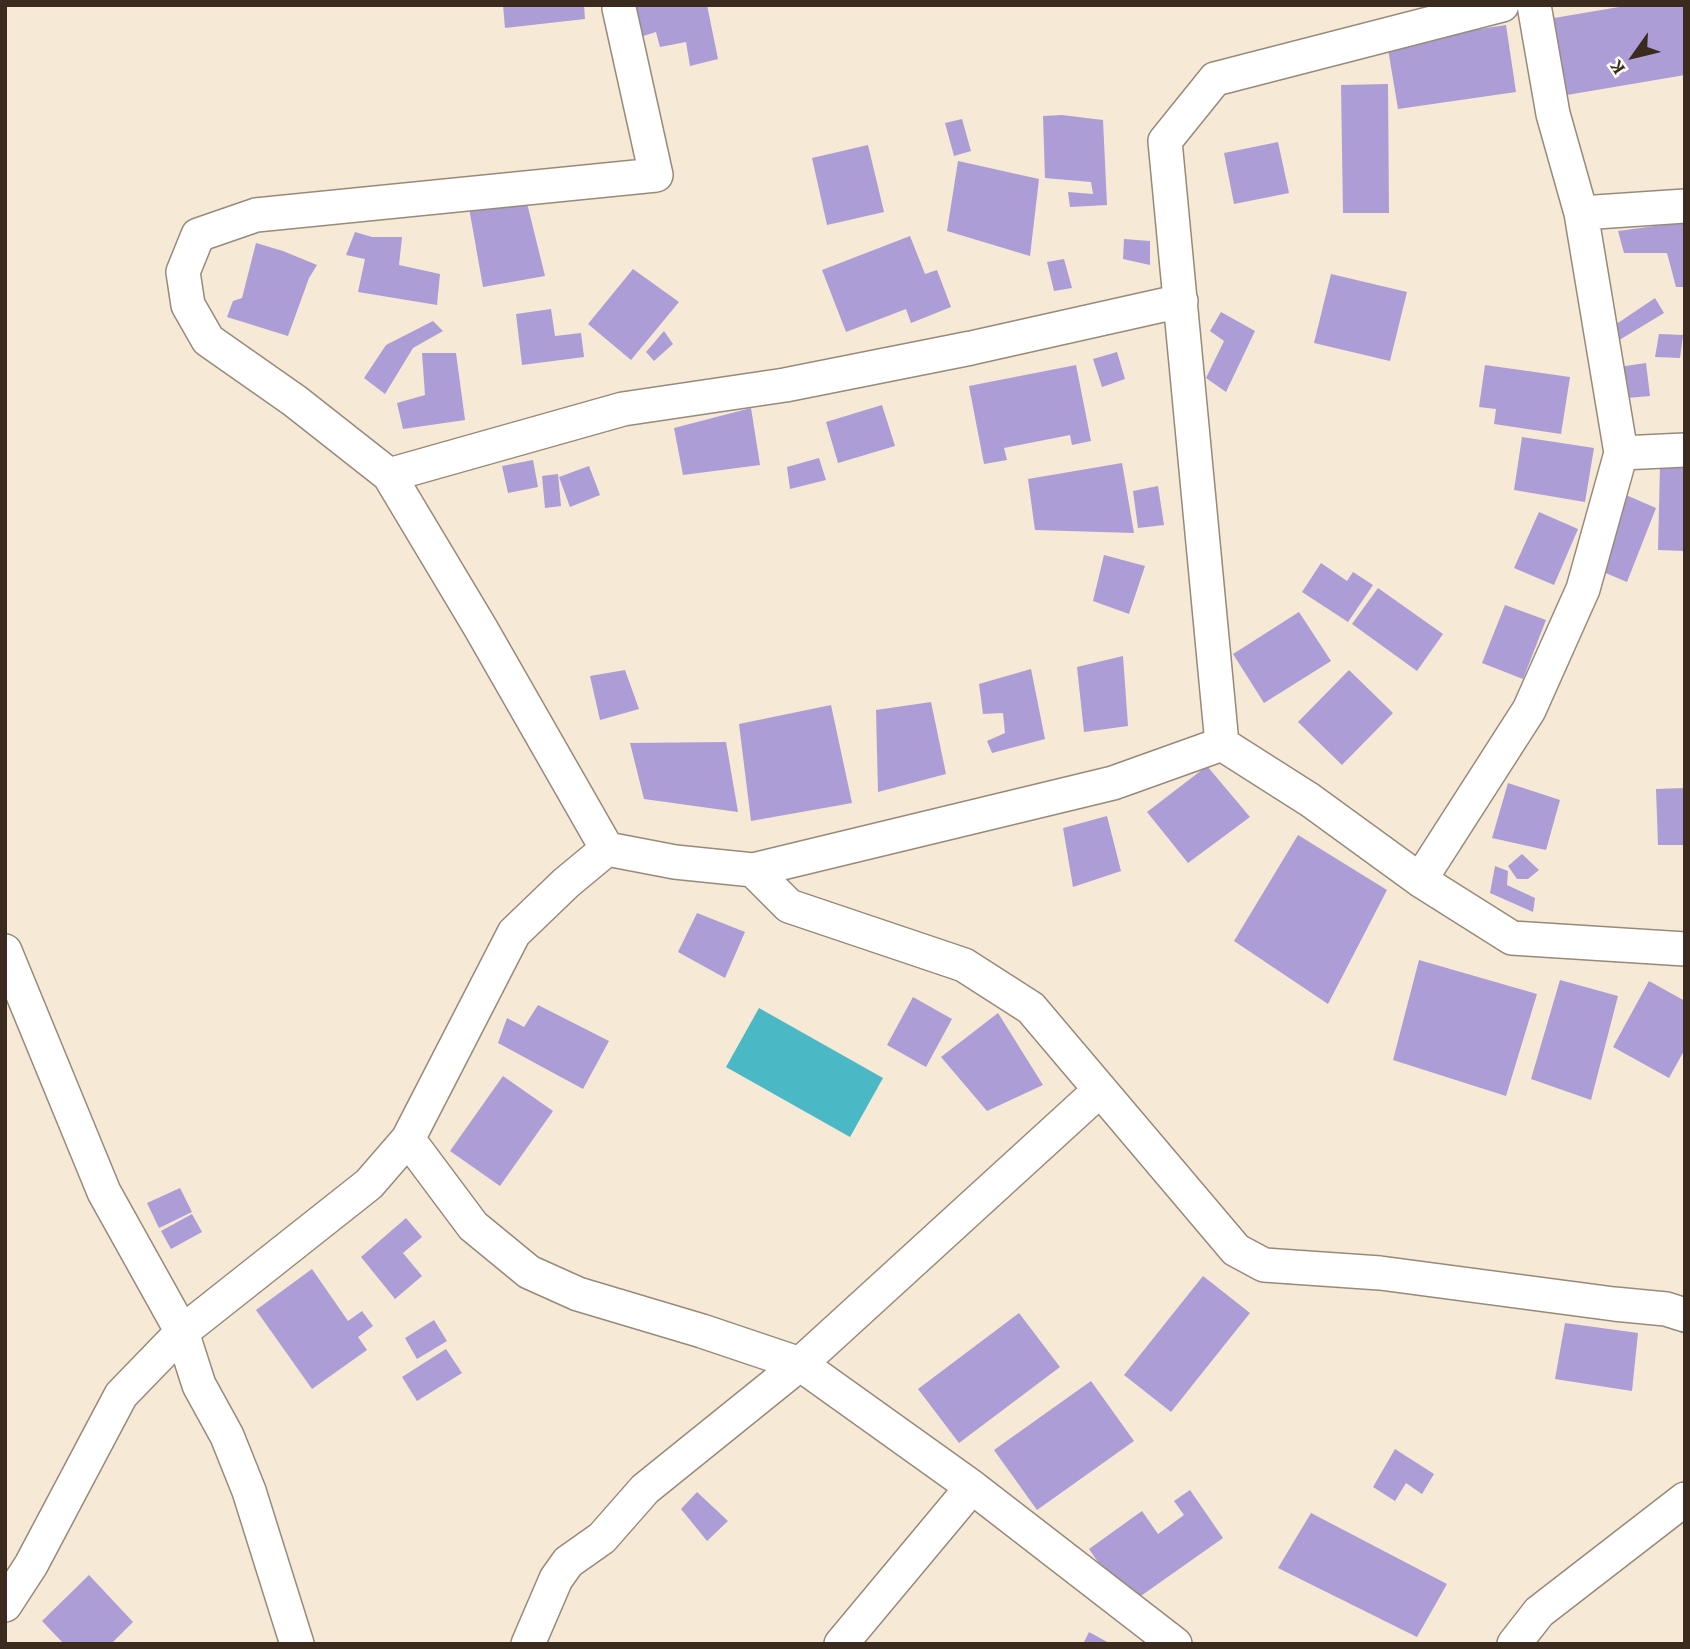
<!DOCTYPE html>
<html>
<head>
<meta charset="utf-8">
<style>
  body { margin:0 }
  #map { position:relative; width:1690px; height:1649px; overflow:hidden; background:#f6e9d5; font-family:"Gentium Book Plus",serif }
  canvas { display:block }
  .frame { position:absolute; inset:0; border:7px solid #3b2a1e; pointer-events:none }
  .north { position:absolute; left:1599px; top:21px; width:70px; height:70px; -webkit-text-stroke:5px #fdfcf7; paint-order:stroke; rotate:236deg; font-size:19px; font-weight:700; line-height:28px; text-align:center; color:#3b2a1e }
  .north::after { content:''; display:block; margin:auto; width:24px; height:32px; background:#3b2a1e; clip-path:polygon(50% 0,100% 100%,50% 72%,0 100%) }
</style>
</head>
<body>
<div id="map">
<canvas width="1690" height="1649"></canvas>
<div class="frame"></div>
<div class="north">K</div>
</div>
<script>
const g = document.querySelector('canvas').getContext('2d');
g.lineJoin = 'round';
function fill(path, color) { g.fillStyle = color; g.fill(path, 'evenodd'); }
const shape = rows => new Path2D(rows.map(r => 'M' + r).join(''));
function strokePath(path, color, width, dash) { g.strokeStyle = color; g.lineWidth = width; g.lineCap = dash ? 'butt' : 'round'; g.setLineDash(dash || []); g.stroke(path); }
fill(shape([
  [759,1008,883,1078,850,1137,726,1067]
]), '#4bb8c6');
fill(shape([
  [503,5,584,5,585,19,505,28],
  [631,5,707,5,718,59,690,66,686,42,660,47,656,32,637,38],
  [1631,5,1683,5,1685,75,1567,95,1554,18],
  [1506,25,1516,92,1398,109,1387,43],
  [1388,84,1389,213,1343,213,1341,85],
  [1062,115,1103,120,1107,205,1070,207,1068,192,1093,194,1091,182,1045,178,1043,116],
  [962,119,971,151,954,156,945,123],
  [1278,142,1289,193,1234,204,1224,153],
  [868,145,884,212,827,225,812,158],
  [958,161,1039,179,1030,256,947,231],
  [524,191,545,276,483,287,468,202],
  [1685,222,1685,287,1676,287,1667,253,1624,253,1618,231],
  [355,232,372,237,402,237,399,265,440,274,437,305,358,292,365,259,346,255],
  [910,236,925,274,937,270,951,307,911,323,906,309,846,332,822,270],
  [1124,239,1150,241,1150,265,1123,259],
  [256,243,283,251,317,265,309,278,288,336,227,317,233,301,242,298],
  [1064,259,1072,288,1054,291,1047,262],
  [633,269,679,302,631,360,588,324],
  [1331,274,1407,292,1390,361,1314,343],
  [1655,298,1664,313,1616,342,1609,329],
  [551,309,555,336,581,333,584,357,522,365,516,314],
  [1221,312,1255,331,1226,392,1206,378,1224,341,1210,331],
  [433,321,443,331,413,348,385,394,364,378,386,345],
  [664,331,673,344,654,361,646,352],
  [1659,334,1683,335,1680,358,1655,357],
  [1117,352,1125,379,1102,387,1093,359],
  [422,353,456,353,465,420,403,429,397,403,425,395],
  [1646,363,1650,396,1616,399,1612,368],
  [1076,365,1091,441,1072,445,1070,435,1004,448,1007,460,984,464,969,386],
  [1485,365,1570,377,1561,434,1494,424,1496,409,1479,407],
  [882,405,895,446,838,463,826,422],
  [751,408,760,465,683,475,674,428],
  [1522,437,1594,448,1585,502,1514,490],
  [819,458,826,480,790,489,787,467],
  [533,460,538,487,508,493,502,466],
  [1122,463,1134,533,1035,530,1028,479],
  [1660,465,1685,465,1685,551,1658,550],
  [589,466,600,495,570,507,559,477],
  [558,474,561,506,545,508,542,476],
  [1158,486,1164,525,1138,528,1133,491],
  [1626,495,1656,508,1627,582,1596,569],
  [1539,512,1578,529,1554,585,1514,568],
  [1104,555,1145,566,1129,614,1093,601],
  [1321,563,1347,581,1353,572,1373,585,1348,622,1302,592],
  [1378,588,1443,634,1417,671,1352,624],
  [1505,605,1546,620,1523,679,1482,663],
  [1299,612,1331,661,1264,703,1233,654],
  [1123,656,1128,726,1084,732,1077,667],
  [1031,669,1045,739,992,753,987,741,1005,733,1003,713,983,714,979,684],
  [625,670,639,709,600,720,590,676],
  [1349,670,1393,713,1342,765,1298,722],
  [931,702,946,774,878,792,876,710],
  [831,705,852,803,751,821,739,724],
  [726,742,738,812,644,799,630,743],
  [1207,766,1250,817,1188,863,1147,812],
  [1508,783,1560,800,1546,850,1492,838],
  [1685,788,1685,845,1658,845,1656,789],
  [1107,816,1121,871,1073,887,1063,828],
  [1298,835,1387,890,1328,1004,1234,941],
  [1522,854,1539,870,1528,879,1517,879,1508,866],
  [1495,866,1508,871,1507,885,1535,898,1533,912,1490,893],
  [697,913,745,932,725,978,678,952],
  [1419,960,1537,994,1506,1096,1393,1060],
  [1560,980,1618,996,1591,1100,1531,1079],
  [1649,981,1685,1001,1685,1049,1669,1078,1613,1047],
  [913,997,952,1019,926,1067,887,1045],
  [538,1005,609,1041,583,1089,498,1043,507,1018,524,1027],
  [998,1013,1043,1085,987,1111,941,1057],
  [503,1076,553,1111,500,1186,450,1151],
  [180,1188,192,1212,159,1228,147,1203],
  [192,1214,202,1232,171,1249,161,1231],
  [406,1218,422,1237,403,1253,422,1276,395,1299,361,1257],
  [312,1269,348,1321,362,1311,373,1326,358,1337,367,1350,312,1389,256,1310],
  [1203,1276,1250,1313,1171,1412,1124,1375],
  [1019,1313,1060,1367,959,1443,918,1389],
  [434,1320,447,1341,417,1359,405,1338],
  [1565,1323,1638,1333,1632,1391,1555,1379],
  [446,1349,462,1373,417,1401,402,1377],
  [1091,1381,1134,1441,1037,1510,994,1450],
  [1395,1449,1434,1474,1422,1494,1406,1483,1395,1501,1373,1487],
  [1190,1490,1223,1538,1128,1605,1089,1549,1142,1511,1158,1534,1184,1515,1174,1501],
  [697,1492,728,1521,707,1541,681,1509],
  [1311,1513,1447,1584,1417,1637,1278,1568],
  [89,1575,133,1622,111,1644,64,1644,42,1621],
  [1089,1632,1111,1644,1083,1644]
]), '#ac9dd6');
const minor = shape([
  [1581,213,1685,206],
  [1621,453,1685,450],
  [389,475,623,409,785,385,971,348,1181,301],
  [1222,744,1165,141,1215,79,1502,5],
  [607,849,480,627,389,475,295,401,208,340,188,305,183,272,198,235,256,215,656,175,619,8],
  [753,870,789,906,964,965,1031,1008,1236,1250,1264,1265,1380,1273,1614,1304,1666,1309,1685,1315],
  [1420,880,1529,710,1583,589,1621,453,1581,213,1553,114,1534,5],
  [5,951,104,1192,182,1332,199,1385,227,1436,249,1491,297,1644],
  [408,1139,473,1226,529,1272,578,1294,702,1331,800,1364,972,1487,1175,1644],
  [5,1605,31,1565,121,1395,182,1332,369,1184,408,1139,514,933,566,883,607,849,675,862,753,870,1113,783,1222,744,1310,800,1420,880,1512,938,1685,949],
  [528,1644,556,1579,568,1562,602,1538,645,1489,800,1364,1100,1090],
  [841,1644,972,1487],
  [1514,1644,1539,1612,1685,1499]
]);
strokePath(minor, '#988a7a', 36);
strokePath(minor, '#fff', 33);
</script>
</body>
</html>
